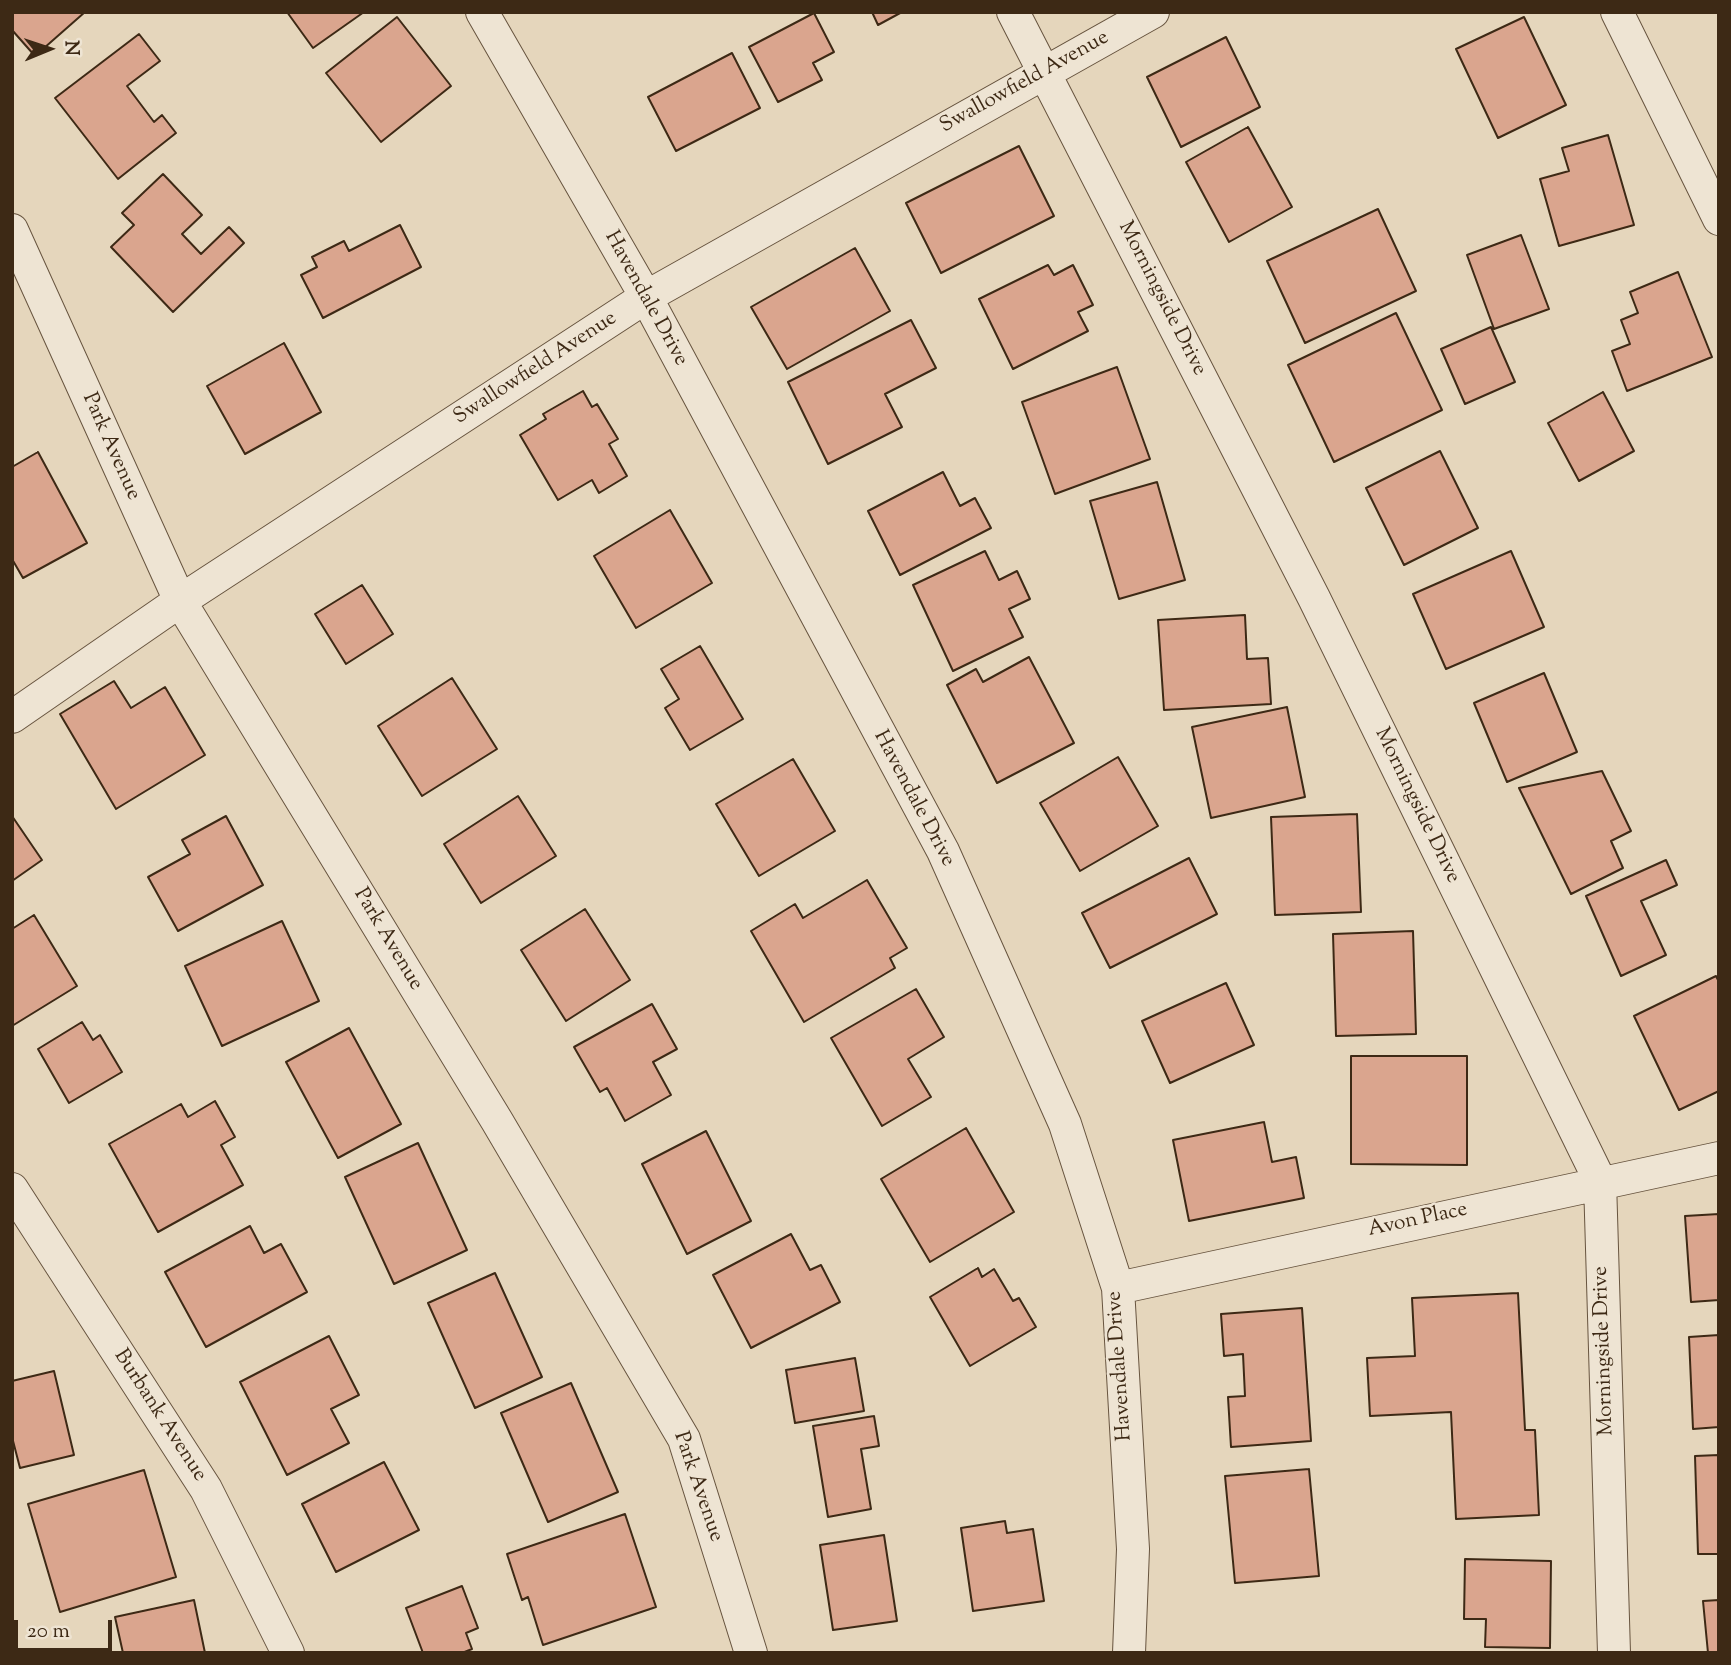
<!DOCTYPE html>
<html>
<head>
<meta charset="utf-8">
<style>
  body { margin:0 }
  #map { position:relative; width:1731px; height:1665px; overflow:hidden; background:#e5d6bc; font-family:"Sorts Mill Goudy",serif }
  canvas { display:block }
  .frame { position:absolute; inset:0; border:14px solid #3d2915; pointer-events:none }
  .north { position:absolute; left:14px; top:14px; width:70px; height:70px; -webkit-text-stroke:5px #eee4d3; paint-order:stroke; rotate:88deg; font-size:19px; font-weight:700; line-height:28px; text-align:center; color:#3d2915 }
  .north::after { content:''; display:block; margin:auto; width:24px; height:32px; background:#3d2915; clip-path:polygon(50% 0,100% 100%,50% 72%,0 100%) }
  .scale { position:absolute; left:14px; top:1620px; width:98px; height:32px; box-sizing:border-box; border:4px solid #3d2915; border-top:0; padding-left:9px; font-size:21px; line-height:24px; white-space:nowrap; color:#3d2915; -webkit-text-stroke:5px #eee4d3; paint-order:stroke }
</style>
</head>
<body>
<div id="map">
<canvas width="1731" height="1665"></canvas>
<div class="frame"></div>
<div class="north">N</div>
<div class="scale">20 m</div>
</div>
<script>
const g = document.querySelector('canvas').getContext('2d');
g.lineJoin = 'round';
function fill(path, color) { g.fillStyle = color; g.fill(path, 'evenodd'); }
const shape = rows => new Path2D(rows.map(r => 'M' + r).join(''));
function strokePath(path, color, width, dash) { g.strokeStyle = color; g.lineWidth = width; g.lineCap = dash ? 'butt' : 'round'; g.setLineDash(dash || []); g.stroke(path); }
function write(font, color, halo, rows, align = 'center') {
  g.font = font + ' "Sorts Mill Goudy",serif'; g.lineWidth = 5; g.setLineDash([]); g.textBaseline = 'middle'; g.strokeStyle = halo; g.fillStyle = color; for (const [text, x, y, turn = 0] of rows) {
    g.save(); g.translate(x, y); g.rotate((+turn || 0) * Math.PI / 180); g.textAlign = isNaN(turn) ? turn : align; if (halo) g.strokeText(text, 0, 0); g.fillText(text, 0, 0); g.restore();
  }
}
const building = shape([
  [12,12,85,12,35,56,12,30,12,12],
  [287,12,364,12,313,48,287,12],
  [872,12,902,12,878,25,872,12],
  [814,13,834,52,813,63,822,80,778,102,749,47,814,13],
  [397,17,451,86,381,142,326,73,397,17],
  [1524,17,1566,105,1498,138,1456,49,1524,17],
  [139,34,160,61,127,86,154,122,162,115,176,133,118,179,55,98,139,34],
  [1226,37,1260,107,1181,147,1147,77,1226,37],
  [732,53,760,108,676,151,648,97,732,53],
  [1248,127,1292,207,1229,242,1186,162,1248,127],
  [1608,135,1634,225,1559,246,1540,179,1569,171,1562,148,1608,135],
  [1019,146,1054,216,941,273,906,203,1019,146],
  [163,174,202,215,182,234,201,254,229,227,244,243,173,312,111,247,134,225,122,213,163,174],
  [1378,209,1416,291,1305,343,1267,261,1378,209],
  [400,225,421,267,323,318,301,275,317,267,312,257,344,241,349,251,400,225],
  [1521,235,1549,309,1494,329,1467,255,1521,235],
  [855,248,890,311,787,369,751,307,855,248],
  [1048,265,1054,275,1073,265,1093,305,1078,312,1088,331,1013,369,979,299,1048,265],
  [1678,272,1712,357,1627,391,1612,351,1630,344,1621,320,1638,313,1630,292,1678,272],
  [1396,313,1442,410,1334,462,1288,365,1396,313],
  [911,320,936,368,885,394,902,427,828,464,788,382,911,320],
  [1491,327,1515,382,1465,404,1441,349,1491,327],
  [284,343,321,412,245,454,207,386,284,343],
  [1117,367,1150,459,1055,494,1022,402,1117,367],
  [583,391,592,407,597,404,618,439,609,444,627,476,599,493,592,480,558,500,520,435,546,419,543,414,583,391],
  [1603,392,1634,451,1579,481,1548,423,1603,392],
  [1440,451,1478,528,1404,565,1366,488,1440,451],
  [38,452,87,543,23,578,12,559,12,467,38,452],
  [943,472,960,506,975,498,991,528,900,575,868,511,943,472],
  [1157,482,1185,580,1119,599,1090,501,1157,482],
  [670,510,712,583,636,628,594,556,670,510],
  [985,551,999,580,1017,571,1030,599,1009,609,1023,637,953,671,913,585,985,551],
  [1511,551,1544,627,1446,669,1413,594,1511,551],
  [362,585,393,634,346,664,315,614,362,585],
  [1245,615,1247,659,1268,658,1271,704,1164,710,1158,620,1245,615],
  [700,646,743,719,690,750,665,708,679,699,661,669,700,646],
  [1029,657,1074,743,997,783,947,685,976,669,983,682,1029,657],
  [1544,673,1577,752,1507,782,1474,703,1544,673],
  [452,678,497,749,422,796,378,726,452,678],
  [114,681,131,708,165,687,205,755,116,809,60,714,114,681],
  [1287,707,1305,797,1211,818,1192,727,1287,707],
  [1118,757,1158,826,1080,871,1040,803,1118,757],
  [793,759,835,831,759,876,716,804,793,759],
  [1602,771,1631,831,1611,841,1623,868,1571,894,1519,788,1602,771],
  [518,796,556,856,481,903,444,844,518,796],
  [1357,814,1361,912,1275,915,1271,817,1357,814],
  [12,816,42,860,12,881,12,816],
  [226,816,263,885,178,931,148,877,190,854,182,840,226,816],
  [1189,858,1217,914,1110,968,1082,913,1189,858],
  [1666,860,1677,885,1641,901,1666,955,1621,976,1586,896,1666,860],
  [867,880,907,948,890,958,895,968,804,1022,751,931,795,904,803,918,867,880],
  [585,909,630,980,566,1021,521,950,585,909],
  [34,915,77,986,12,1026,12,929,34,915],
  [282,921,319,1001,222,1046,185,966,282,921],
  [1413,931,1416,1034,1336,1036,1333,934,1413,931],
  [1716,976,1719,982,1719,1091,1679,1110,1634,1016,1716,976],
  [1226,983,1254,1045,1170,1083,1142,1021,1226,983],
  [916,989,944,1037,908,1059,931,1097,882,1126,831,1038,916,989],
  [652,1004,677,1049,653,1062,671,1095,625,1121,607,1088,600,1092,574,1047,652,1004],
  [82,1022,93,1040,100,1035,122,1072,69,1103,38,1049,82,1022],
  [349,1028,401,1124,338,1158,286,1062,349,1028],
  [1351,1056,1467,1056,1467,1165,1351,1164,1351,1056],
  [215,1101,235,1137,221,1145,243,1185,158,1232,109,1144,181,1104,188,1117,215,1101],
  [1264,1122,1272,1162,1296,1157,1304,1198,1189,1221,1173,1140,1264,1122],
  [966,1128,1014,1212,930,1262,881,1179,966,1128],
  [706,1131,751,1221,687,1254,642,1164,706,1131],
  [418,1143,467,1250,394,1284,345,1177,418,1143],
  [1719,1214,1719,1300,1691,1302,1685,1216,1719,1214],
  [250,1226,264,1253,281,1244,307,1292,206,1347,165,1272,250,1226],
  [791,1234,810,1270,821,1265,840,1302,751,1348,713,1275,791,1234],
  [978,1268,982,1277,994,1269,1013,1301,1019,1298,1036,1327,970,1366,930,1297,978,1268],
  [495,1273,542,1377,475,1408,428,1303,495,1273],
  [1518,1293,1525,1430,1535,1430,1539,1515,1456,1519,1451,1412,1370,1416,1367,1358,1415,1356,1412,1298,1518,1293],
  [1302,1308,1311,1441,1231,1447,1228,1397,1245,1396,1243,1354,1224,1356,1221,1314,1302,1308],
  [1719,1335,1719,1427,1693,1429,1689,1337,1719,1335],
  [329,1336,359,1395,331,1409,349,1443,287,1475,240,1382,329,1336],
  [855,1358,864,1411,795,1423,786,1370,855,1358],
  [54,1371,74,1455,20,1468,12,1437,12,1381,54,1371],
  [571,1383,618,1492,548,1522,501,1413,571,1383],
  [874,1416,879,1446,861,1449,871,1509,828,1517,813,1426,874,1416],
  [1719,1455,1719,1554,1698,1554,1695,1456,1719,1455],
  [384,1462,419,1530,336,1572,302,1504,384,1462],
  [1309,1469,1319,1576,1235,1583,1225,1476,1309,1469],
  [144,1470,176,1577,60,1612,28,1504,144,1470],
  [625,1514,656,1607,543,1645,528,1597,522,1600,507,1554,625,1514],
  [1005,1521,1007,1533,1033,1529,1044,1601,973,1611,961,1528,1005,1521],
  [884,1535,897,1621,833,1630,820,1545,884,1535],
  [1465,1559,1551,1561,1550,1648,1485,1647,1486,1619,1464,1619,1465,1559],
  [462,1586,478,1628,466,1633,472,1649,462,1653,423,1653,406,1608,462,1586],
  [194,1600,205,1653,123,1653,115,1617,194,1600],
  [1719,1600,1719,1653,1708,1653,1703,1601,1719,1600]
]);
fill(building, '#daa58e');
strokePath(building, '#3d2915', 2);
const street = shape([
  [482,12,646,297,943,851,1065,1124,1118,1288,1133,1549,1129,1653],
  [1013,12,1314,598,1600,1181,1614,1653],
  [1617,12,1719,219],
  [12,230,180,601,497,1121,684,1439,751,1653],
  [12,717,180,601,646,297,1153,12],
  [12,1189,206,1489,288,1653],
  [1118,1288,1719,1158]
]);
strokePath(street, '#67543f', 34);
strokePath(street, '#eee4d3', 32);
write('21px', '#3d2915', '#eee4d3', [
  ["Swallowfield Avenue",1025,83,-29],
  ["Havendale Drive",645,299,61],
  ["Morningside Drive",1161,299,63],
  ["Swallowfield Avenue",536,369,-33],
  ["Park Avenue",110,447,66],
  ["Havendale Drive",913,799,62],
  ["Morningside Drive",1416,806,64],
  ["Park Avenue",387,940,59],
  ["Avon Place",1418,1221,-12],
  ["Morningside Drive",1605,1351,-92],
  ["Havendale Drive",1121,1366,-94],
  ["Burbank Avenue",159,1416,57],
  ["Park Avenue",697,1487,71]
]);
</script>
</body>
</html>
